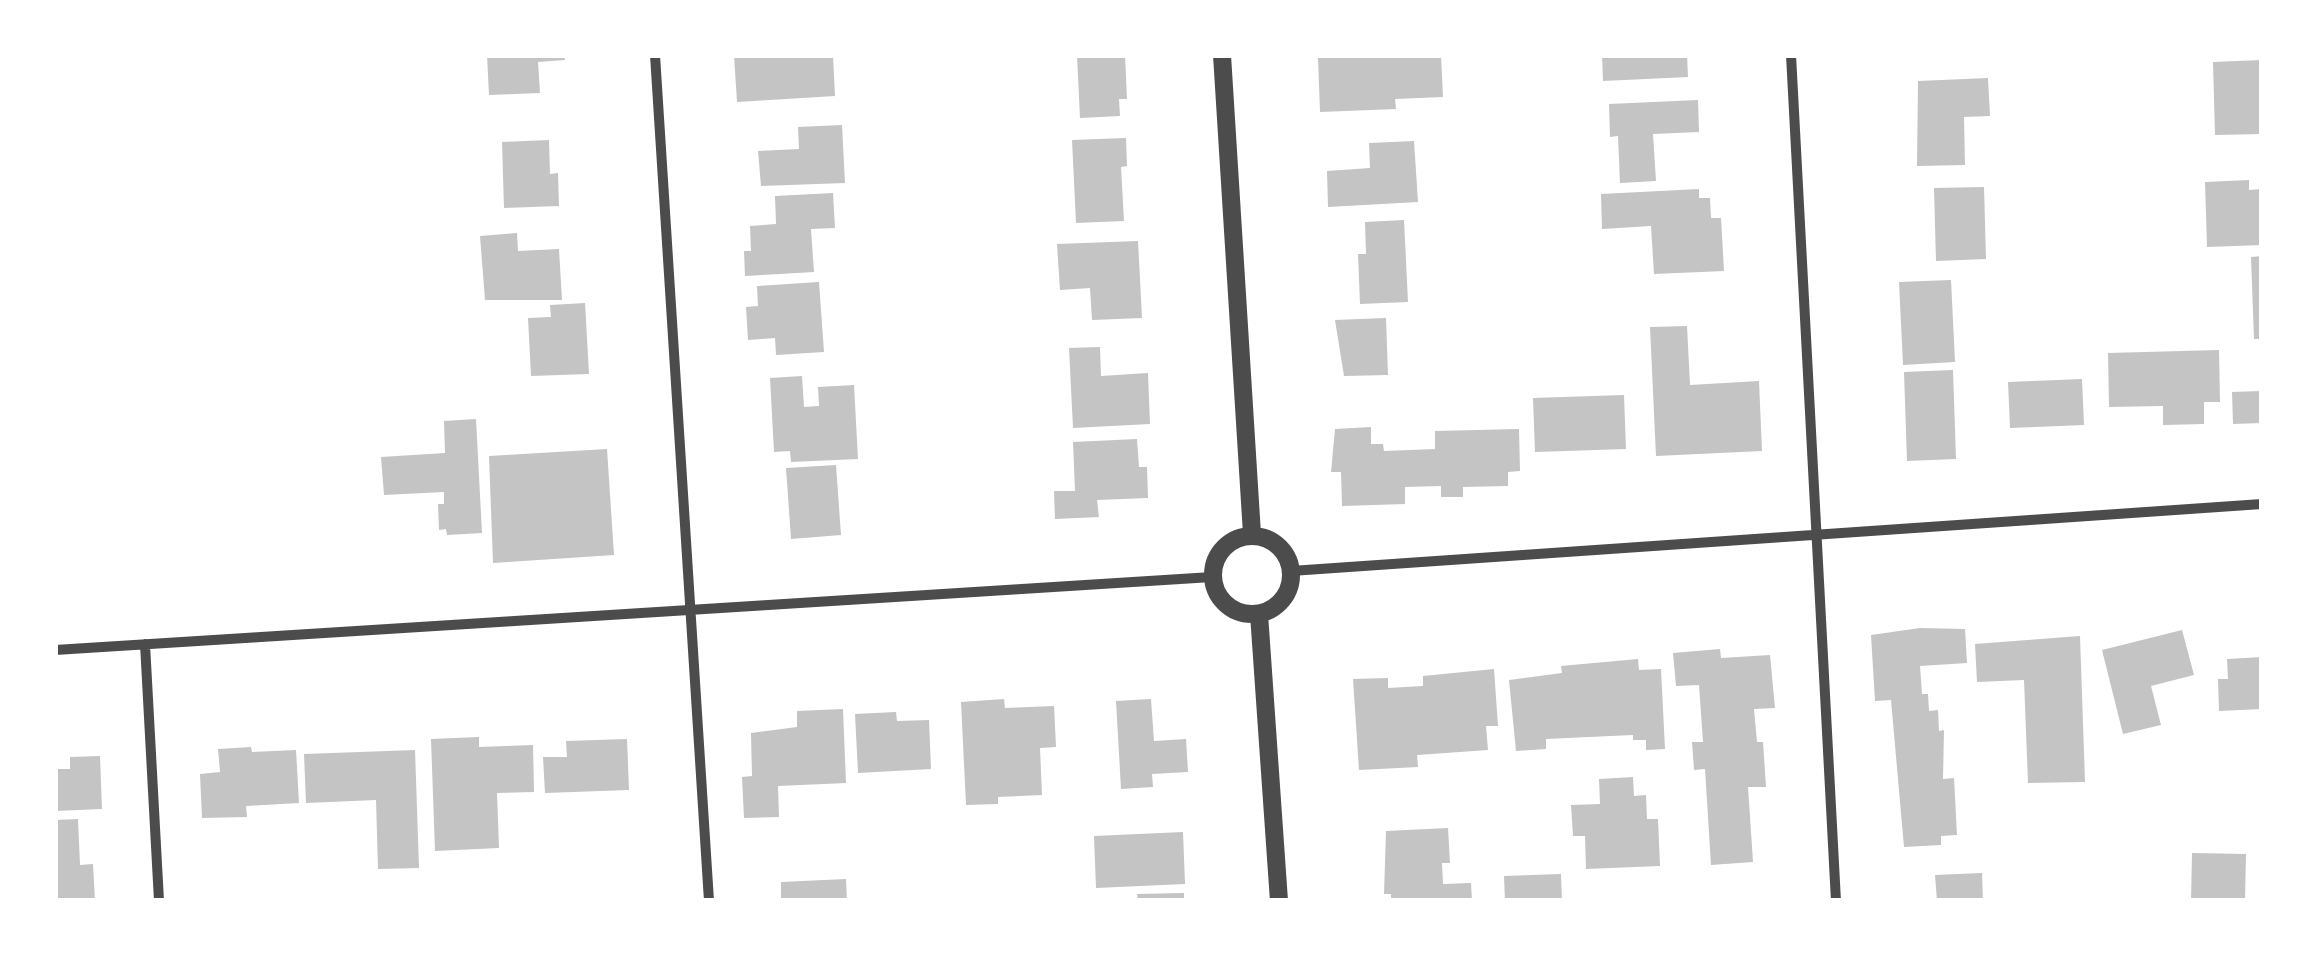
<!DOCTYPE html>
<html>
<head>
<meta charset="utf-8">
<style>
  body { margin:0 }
  #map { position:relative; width:2317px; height:956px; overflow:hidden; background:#fff; font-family:"IBM Plex Sans",sans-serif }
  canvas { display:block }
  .frame { position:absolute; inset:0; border:58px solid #fff; pointer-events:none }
</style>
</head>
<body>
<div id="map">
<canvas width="2317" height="956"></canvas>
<div class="frame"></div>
</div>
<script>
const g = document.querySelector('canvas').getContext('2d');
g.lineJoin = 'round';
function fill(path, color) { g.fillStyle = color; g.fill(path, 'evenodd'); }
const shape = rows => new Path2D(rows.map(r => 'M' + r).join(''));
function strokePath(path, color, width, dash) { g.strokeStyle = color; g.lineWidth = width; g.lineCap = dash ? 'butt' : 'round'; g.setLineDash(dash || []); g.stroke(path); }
fill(shape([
  [487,55,564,55,565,60,538,62,540,93,489,95],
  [734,55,833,55,835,96,737,102],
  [1077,55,1125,55,1127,99,1119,99,1120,116,1080,118],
  [1347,55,1441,55,1443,97,1395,99,1396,109,1320,112,1318,58],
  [1602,55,1687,55,1688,77,1603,81],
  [2262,60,2262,134,2215,135,2213,62],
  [1988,78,1990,116,1964,117,1965,165,1917,166,1918,81],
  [1698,100,1699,132,1653,134,1656,181,1620,183,1618,136,1610,137,1609,104],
  [842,125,845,183,761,186,758,151,799,149,798,127],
  [1126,138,1127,166,1121,167,1124,221,1076,223,1072,140],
  [549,140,550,174,558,173,559,206,504,208,502,142],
  [1414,141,1418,202,1328,207,1327,171,1370,168,1369,143],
  [2249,180,2249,190,2262,189,2262,245,2207,247,2205,182],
  [1984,187,1986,259,1936,261,1934,188],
  [1699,189,1699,198,1710,198,1711,218,1721,218,1724,271,1654,274,1651,226,1602,229,1601,194],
  [833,193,835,228,811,229,814,272,745,276,744,251,751,251,750,226,776,224,775,196],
  [1404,220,1408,302,1360,304,1358,254,1366,254,1365,222],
  [517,233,518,251,559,249,562,300,485,300,480,236],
  [1138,241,1142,318,1092,320,1090,288,1060,290,1057,244],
  [2262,256,2262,339,2254,339,2251,257],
  [1951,280,1955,362,1903,365,1899,282],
  [819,282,824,352,776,355,775,338,748,340,746,307,758,306,757,286],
  [585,303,589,374,531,376,528,318,551,317,550,305],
  [1386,318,1388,375,1344,376,1335,320],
  [1687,326,1690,385,1759,381,1762,451,1656,456,1650,327],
  [1100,347,1101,376,1148,373,1150,424,1073,428,1069,348],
  [2219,350,2220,402,2204,402,2204,424,2163,425,2163,406,2109,407,2108,353],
  [1953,370,1956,459,1907,461,1904,372],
  [802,376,804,407,819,406,818,387,854,385,858,459,791,462,790,451,774,452,770,378],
  [2082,379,2084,425,2010,428,2008,382],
  [2262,391,2262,423,2233,424,2232,392],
  [1624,395,1626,449,1535,452,1533,398],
  [476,419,482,533,447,535,446,529,439,530,438,504,444,504,444,492,384,495,381,457,445,453,444,421],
  [1371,427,1371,444,1383,444,1384,451,1435,449,1435,431,1519,429,1520,471,1508,472,1508,486,1463,487,1463,497,1441,497,1441,486,1405,487,1405,504,1342,506,1341,472,1331,472,1335,429],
  [1137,439,1139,467,1147,467,1148,498,1097,500,1099,517,1055,519,1054,491,1075,491,1073,442],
  [607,449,614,555,493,563,489,456],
  [836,465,841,535,791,539,786,468],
  [1920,628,1965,629,1967,663,1920,666,1922,694,1928,694,1929,711,1938,710,1939,731,1944,730,1943,779,1954,778,1957,835,1941,836,1941,845,1904,847,1891,700,1875,701,1871,635],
  [2182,630,2194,675,2151,686,2161,725,2123,734,2102,650],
  [2080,636,2085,782,2028,783,2024,680,1977,682,1975,644],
  [1720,649,1721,658,1770,655,1775,708,1754,709,1757,742,1763,742,1766,787,1748,787,1753,862,1711,865,1705,769,1694,770,1692,742,1703,742,1699,685,1676,686,1673,653],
  [2262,657,2262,709,2219,711,2218,679,2228,679,2227,659],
  [1638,659,1639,670,1661,669,1665,749,1646,750,1646,740,1633,740,1633,735,1546,739,1546,749,1516,751,1509,680,1562,673,1561,666],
  [1494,669,1498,726,1486,726,1488,750,1417,755,1418,767,1359,770,1353,679,1388,678,1388,688,1423,686,1423,676],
  [1004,699,1005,708,1054,706,1056,747,1040,748,1042,795,998,797,998,804,966,805,961,702],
  [1151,699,1154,741,1186,739,1188,772,1152,774,1153,787,1121,789,1116,701],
  [843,709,846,783,778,786,779,817,744,818,742,777,752,776,751,733,797,727,797,711],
  [896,712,897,721,929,720,931,769,858,773,855,714],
  [479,737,479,747,533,745,534,792,497,793,499,848,435,851,431,739],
  [627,739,629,790,545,793,543,757,567,757,566,741],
  [251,747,252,752,296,750,299,803,246,806,247,817,202,818,200,774,220,772,218,749],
  [415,750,419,868,378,869,376,800,306,803,304,754],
  [100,756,102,809,55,811,55,769,70,769,70,757],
  [1633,777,1634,796,1646,795,1647,819,1658,819,1660,866,1586,869,1585,836,1573,836,1571,805,1600,804,1599,779],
  [78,819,80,865,93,864,95,901,55,901,55,820],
  [1448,828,1450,863,1442,863,1443,884,1471,883,1472,901,1391,901,1391,894,1384,894,1386,831],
  [1183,832,1185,884,1096,888,1094,836],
  [2192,853,2246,854,2245,901,2191,901],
  [1982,873,1983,901,1937,901,1935,875],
  [1561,874,1562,901,1505,901,1504,876],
  [846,879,847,901,781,901,781,882],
  [1184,893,1184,901,1138,901,1137,894]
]), '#c4c4c4');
strokePath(shape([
  [655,55,709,901],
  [1791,55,1836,901],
  [1291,571,2262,504],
  [145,644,159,901],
  [55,650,1212,577]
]), '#4c4c4c', 10);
strokePath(shape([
  [1222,55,1252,534],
  '1213 575a39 39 0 1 1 78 0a39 39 0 1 1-78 0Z',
  [1259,614,1279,901]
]), '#4c4c4c', 18);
</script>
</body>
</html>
